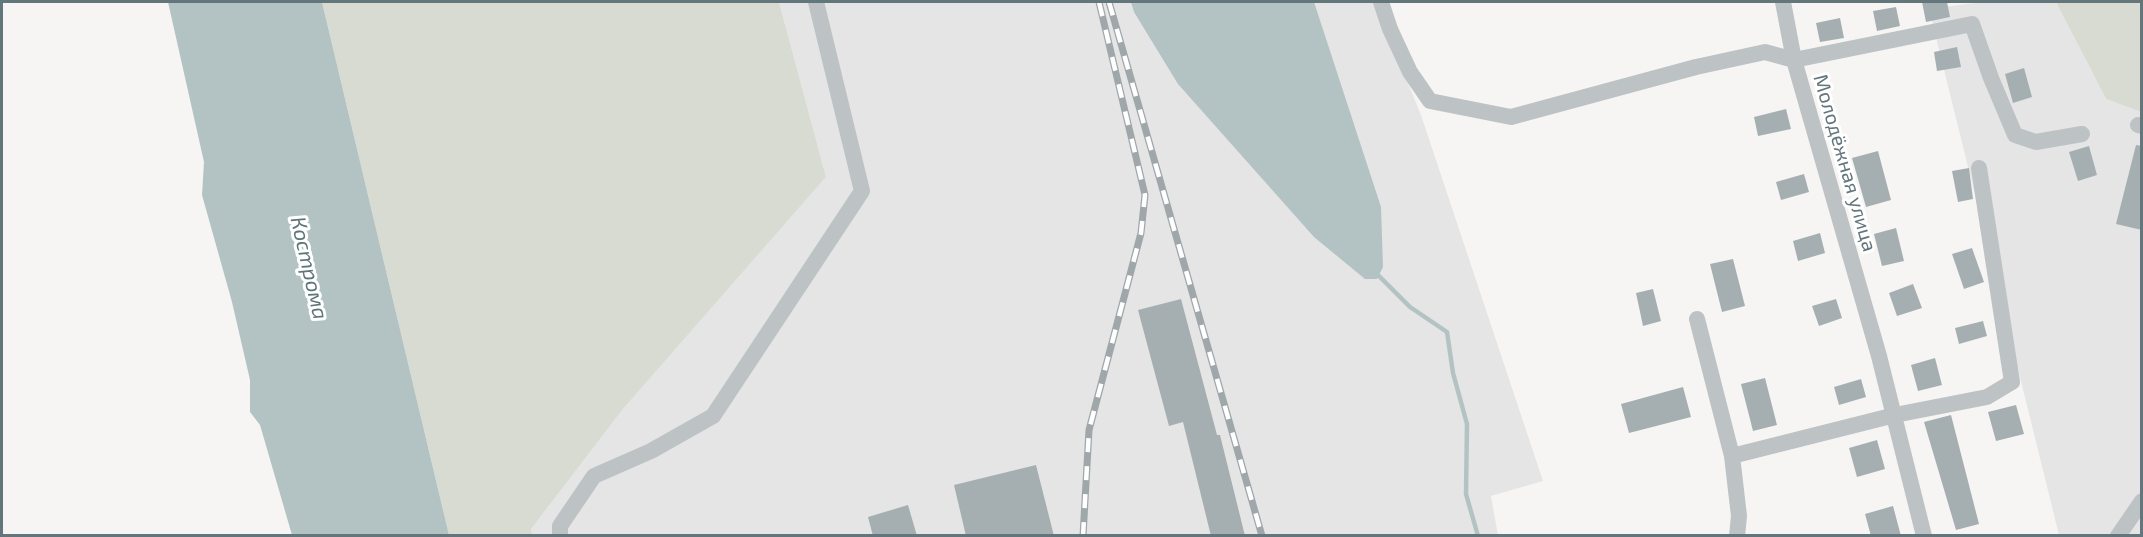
<!DOCTYPE html>
<html>
<head>
<meta charset="utf-8">
<style>
  body { margin:0 }
  #map { position:relative; width:2143px; height:537px; overflow:hidden; background:#f6f5f3; font-family:"Exo 2",sans-serif }
  canvas { display:block }
  .frame { position:absolute; inset:0; border:3px solid #63767c; pointer-events:none }
</style>
</head>
<body>
<div id="map">
<canvas width="2143" height="537"></canvas>
<div class="frame"></div>
</div>
<script>
const g = document.querySelector('canvas').getContext('2d');
g.lineJoin = 'round';
function fill(path, color) { g.fillStyle = color; g.fill(path, 'evenodd'); }
const shape = rows => new Path2D(rows.map(r => 'M' + r).join(''));
function strokePath(path, color, width, dash) { g.strokeStyle = color; g.lineWidth = width; g.lineCap = dash ? 'butt' : 'round'; g.setLineDash(dash || []); g.stroke(path); }
function write(font, color, halo, rows, align = 'center') {
  g.font = font + ' "Exo 2",sans-serif'; g.lineWidth = 6; g.setLineDash([]); g.textBaseline = 'middle'; g.strokeStyle = halo; g.fillStyle = color; for (const [text, x, y, turn = 0] of rows) {
    g.save(); g.translate(x, y); g.rotate((+turn || 0) * Math.PI / 180); g.textAlign = isNaN(turn) ? turn : align; if (halo) g.strokeText(text, 0, 0); g.fillText(text, 0, 0); g.restore();
  }
}
fill(shape([
  [779,2,1375,2,1421,115,1543,481,1491,496,1498,536,532,536,531,529,623,409,826,177],
  [1982,2,2056,2,2106,99,2141,112,2141,535,2059,535,1929,9]
]), '#e4e5e4');
fill(shape([
  [322,2,779,2,826,177,623,409,531,529,532,535,449,535],
  [2056,2,2141,2,2141,112,2106,99]
]), '#d7dbd2');
fill(shape([
  [168,2,322,2,449,535,292,535,260,425,250,412,250,380,232,302,202,195,204,162],
  [1131,2,1314,2,1381,207,1383,267,1377,279,1365,279,1314,237,1178,84,1134,12]
]), '#b3c3c4');
strokePath(shape([
  [1376,273,1410,307,1447,332,1453,373,1467,424,1466,494,1478,536]
]), '#b3c3c4', 4.5);
fill(shape([
  [1922,2,1947,2,1950,17,1926,22],
  [1896,7,1900,26,1877,31,1873,11],
  [1840,18,1844,38,1820,42,1816,23],
  [1957,47,1961,67,1937,71,1934,52],
  [2024,68,2032,97,2013,103,2005,74],
  [1786,109,1791,129,1758,136,1754,117],
  [2136,145,2142,146,2142,230,2116,224],
  [2089,146,2097,175,2078,181,2069,152],
  [1878,151,1891,200,1866,207,1852,158],
  [1969,168,1973,199,1958,202,1952,171],
  [1804,174,1809,192,1781,200,1776,182],
  [1896,228,1904,261,1882,266,1874,234],
  [1820,233,1825,253,1798,261,1793,241],
  [1972,248,1984,282,1964,289,1952,254],
  [1733,259,1745,306,1722,312,1710,264],
  [1913,284,1922,308,1897,316,1889,293],
  [1653,289,1661,321,1643,326,1636,293],
  [1181,299,1217,435,1220,435,1245,536,1211,536,1183,422,1169,426,1138,310],
  [1836,299,1842,318,1819,326,1812,306],
  [1983,321,1987,336,1959,344,1955,328],
  [1935,358,1942,385,1918,391,1911,365],
  [1765,378,1777,425,1753,431,1741,384],
  [1861,379,1866,397,1839,405,1834,387],
  [1683,387,1691,417,1629,433,1621,404],
  [2016,405,2024,434,1996,441,1988,412],
  [1951,415,1979,524,1956,530,1924,422],
  [1877,440,1885,469,1857,477,1849,448],
  [1036,465,1054,536,966,536,954,485],
  [908,505,917,536,873,536,868,517],
  [1893,506,1901,536,1871,536,1865,514]
]), '#a5afb2');
strokePath(shape([
  [1381,2,1390,29,1410,72,1430,101,1511,117,1696,67,1765,52,1794,60,1972,24,1991,78,2015,135,2036,142,2082,134],
  [1783,2,1794,60,1879,356,1924,536],
  [2138,125,2142,126],
  [1697,319,1732,456,1895,415,1987,397,2012,382,1979,168],
  [1732,456,1739,516,1737,536],
  [560,536,560,526,594,476,651,451,713,416,862,191,816,2],
  [2118,536,2142,501]
]), '#bdc2c4', 16);
const rail = shape([
  [1109,2,1262,536],
  [1083,536,1089,430,1141,233,1145,195,1099,2]
]);
strokePath(rail, '#9fa7aa', 7);
strokePath(rail, '#fff', 4.5, [14]);
write('20px', '#63767c', '#fff', [
  ["Молодёжная улица",1845,163,74]
]);
write('italic 21px', '#5e7678', '#fff', [
  ["Кострома",309,268,77]
]);
</script>
</body>
</html>
